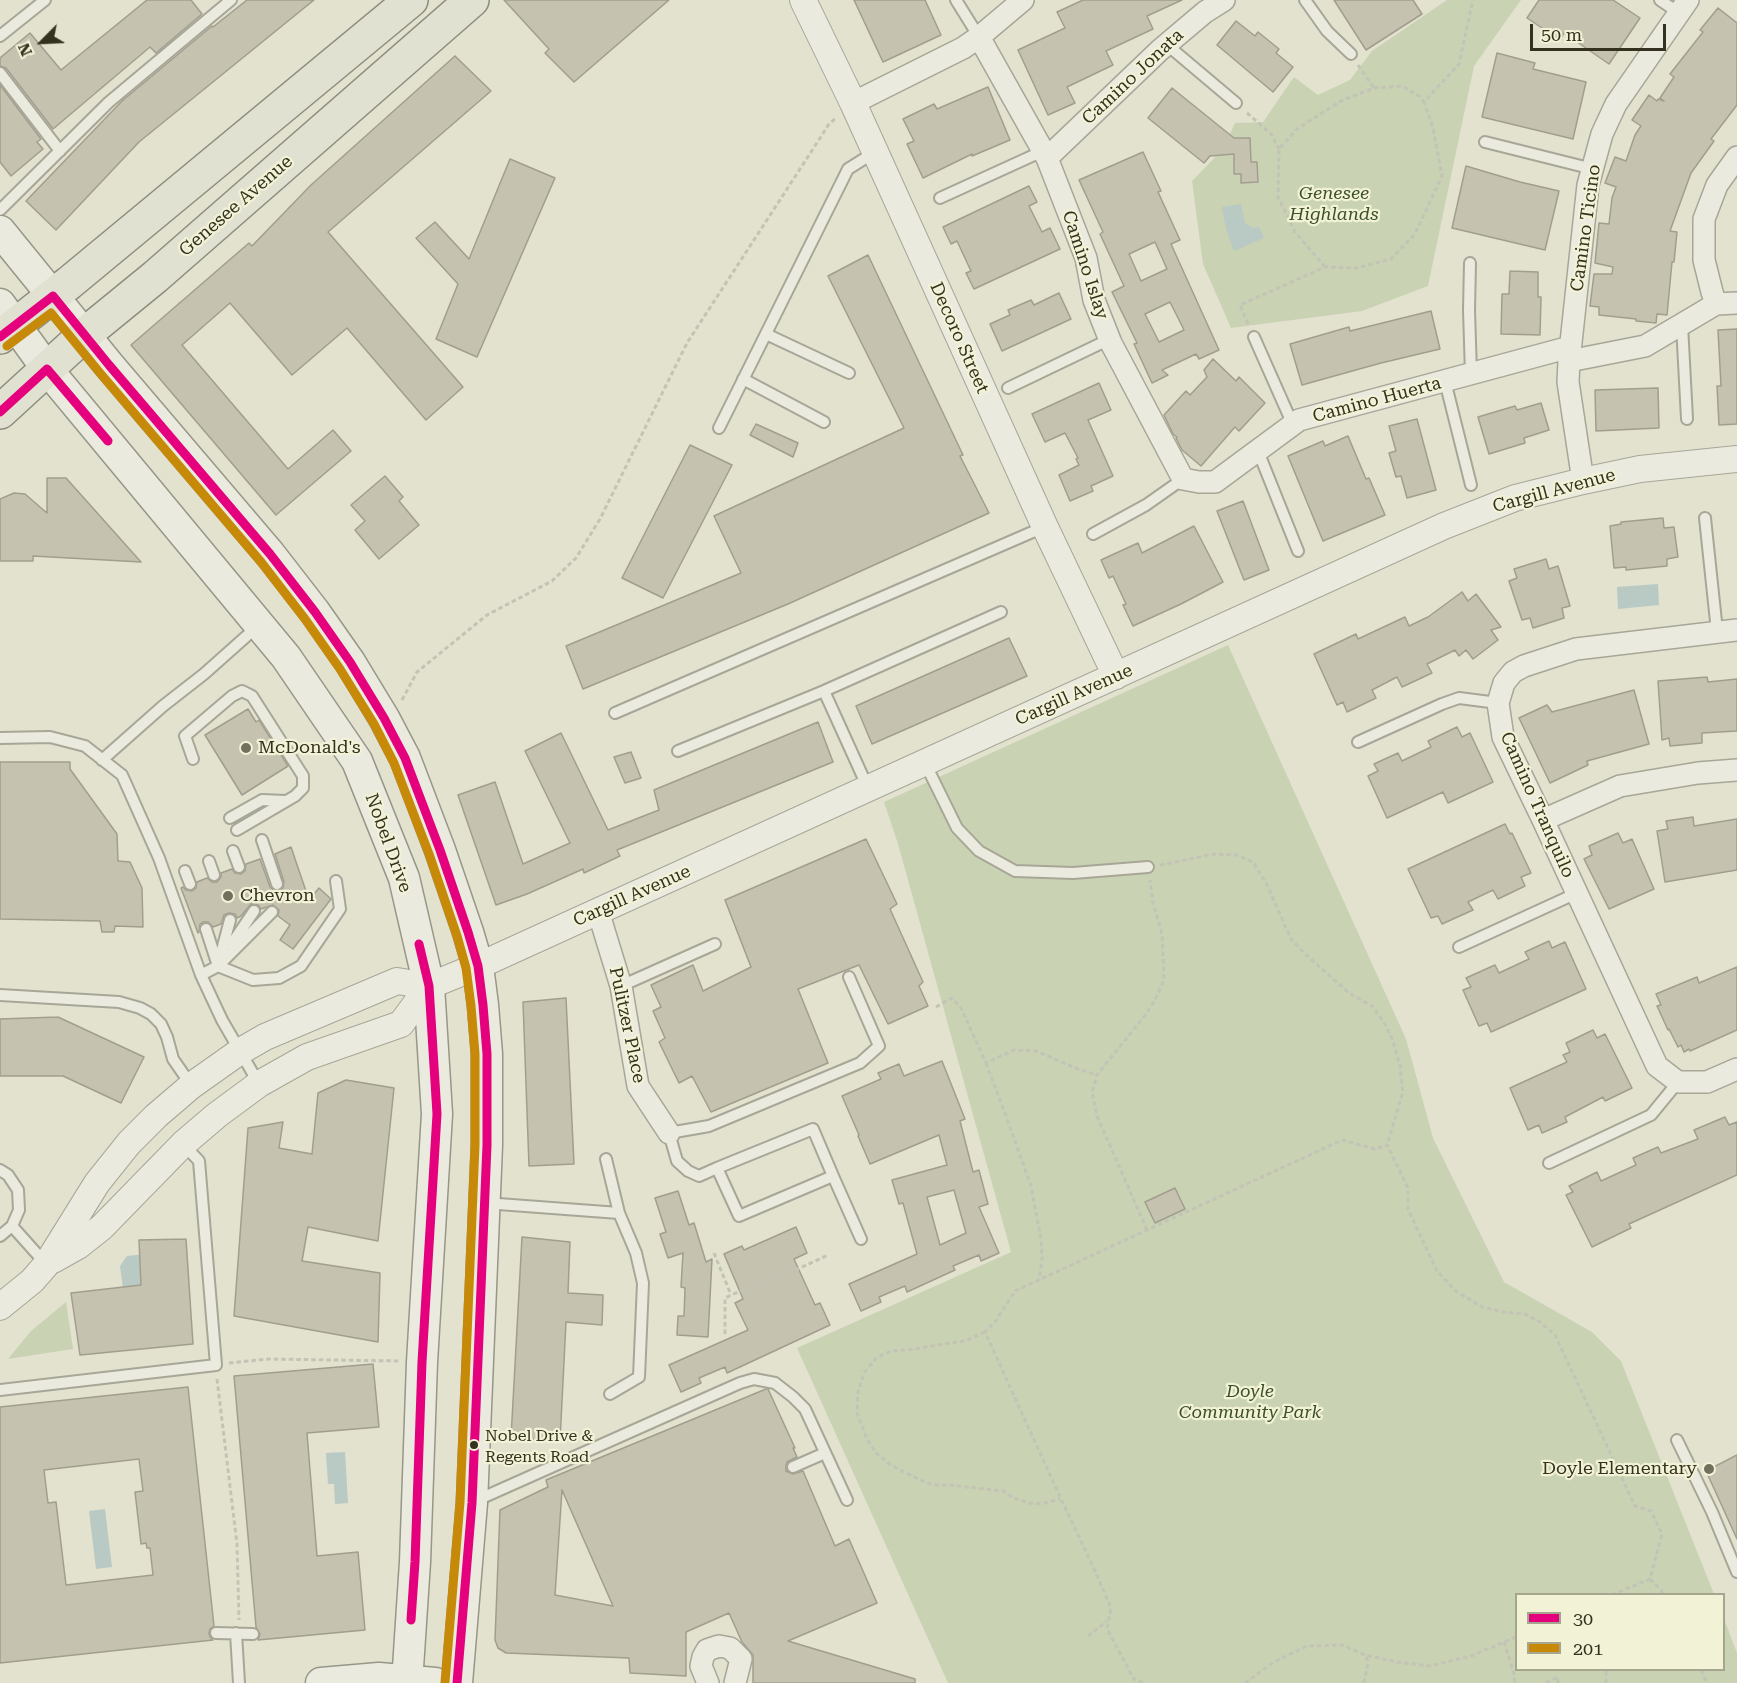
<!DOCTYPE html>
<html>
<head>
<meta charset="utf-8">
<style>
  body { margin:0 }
  #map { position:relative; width:1737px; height:1683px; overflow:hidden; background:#e2e2cf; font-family:"Roboto Serif",serif }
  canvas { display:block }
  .legend { position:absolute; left:1515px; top:1593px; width:210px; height:78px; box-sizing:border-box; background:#f2f2d6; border:2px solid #a6a58d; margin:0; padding:8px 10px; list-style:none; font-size:18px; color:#353120 }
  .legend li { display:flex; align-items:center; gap:12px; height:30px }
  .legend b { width:30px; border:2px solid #a6a58d }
  .north { position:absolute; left:12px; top:12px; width:60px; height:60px; -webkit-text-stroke:4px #f2f2d6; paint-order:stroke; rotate:246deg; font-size:16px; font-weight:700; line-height:24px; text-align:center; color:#353120 }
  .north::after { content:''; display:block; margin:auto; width:21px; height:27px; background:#353120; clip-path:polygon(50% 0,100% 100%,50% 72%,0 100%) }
  .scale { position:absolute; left:1530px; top:24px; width:136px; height:27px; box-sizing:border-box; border:3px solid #353120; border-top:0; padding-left:8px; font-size:18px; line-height:21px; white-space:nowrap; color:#353120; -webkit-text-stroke:4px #f2f2d6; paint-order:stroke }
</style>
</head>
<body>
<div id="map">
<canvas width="1737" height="1683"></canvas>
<ul class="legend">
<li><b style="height:8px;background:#e5007d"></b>30</li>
<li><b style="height:8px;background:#c68908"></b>201</li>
</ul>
<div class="north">N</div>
<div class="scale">50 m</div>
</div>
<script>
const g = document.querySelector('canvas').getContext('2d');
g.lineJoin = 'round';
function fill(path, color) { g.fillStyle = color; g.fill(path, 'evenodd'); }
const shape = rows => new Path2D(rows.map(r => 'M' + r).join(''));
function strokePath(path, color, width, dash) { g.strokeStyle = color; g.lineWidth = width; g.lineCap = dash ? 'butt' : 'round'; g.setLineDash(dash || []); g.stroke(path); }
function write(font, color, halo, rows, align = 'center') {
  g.font = font + ' "Roboto Serif",serif'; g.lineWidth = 4.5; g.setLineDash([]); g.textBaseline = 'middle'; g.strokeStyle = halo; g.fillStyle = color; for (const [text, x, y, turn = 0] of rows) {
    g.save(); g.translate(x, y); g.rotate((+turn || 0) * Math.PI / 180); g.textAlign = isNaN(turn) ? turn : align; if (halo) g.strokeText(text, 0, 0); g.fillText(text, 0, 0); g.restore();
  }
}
fill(shape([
  [1447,0,1521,0,1474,66,1428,286,1362,311,1231,328,1203,264,1192,181,1223,149,1235,123,1263,122,1294,77,1318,95,1350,80,1372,51],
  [1228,645,1406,1039,1433,1138,1504,1282,1592,1332,1621,1361,1714,1594,1516,1594,1516,1670,1724,1670,1724,1619,1737,1653,1737,1683,948,1683,797,1348,1011,1252,898,844,884,802],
  [66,1302,73,1349,8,1359,31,1331]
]), '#c9d3b3');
fill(shape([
  [1241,204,1245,223,1253,228,1259,227,1264,238,1234,251,1226,229,1222,207],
  [1658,584,1659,605,1618,609,1617,587],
  [146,1254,151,1284,123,1288,120,1266,127,1256],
  [345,1452,348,1503,335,1504,334,1484,328,1484,326,1453],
  [105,1509,112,1567,96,1569,89,1511]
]), '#b9c9c3');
const building = shape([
  [147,0,191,0,202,14,156,53,150,47,53,129,6,68,0,66,0,58,30,33,61,70,147,0],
  [247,0,314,0,139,142,56,230,26,201,122,101,212,26,213,27,247,0],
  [504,0,669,0,574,82,545,53,549,49,504,0],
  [854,0,925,0,941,35,883,62,854,0],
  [1083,0,1182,0,1147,16,1153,29,1106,51,1113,65,1067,87,1075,103,1048,115,1018,50,1065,28,1057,12,1083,0],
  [1334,0,1413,0,1422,14,1366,50,1334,0],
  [1539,0,1613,0,1640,18,1609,64,1564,33,1560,40,1527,18,1539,0],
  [1718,8,1737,23,1737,105,1711,139,1714,141,1691,173,1670,231,1677,232,1674,262,1672,262,1667,315,1657,314,1656,323,1636,321,1636,319,1599,315,1599,307,1590,306,1594,274,1612,274,1613,267,1595,263,1599,223,1609,224,1612,198,1616,187,1605,183,1615,157,1626,161,1635,135,1641,126,1632,120,1649,95,1657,101,1658,99,1664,101,1660,98,1674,77,1670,74,1703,32,1700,30,1718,8],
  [1236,21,1255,36,1258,32,1279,49,1276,53,1293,67,1273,92,1217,45,1236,21],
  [1497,53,1535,63,1533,69,1586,82,1573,139,1482,117,1497,53],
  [455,56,491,91,328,232,463,387,426,420,347,328,292,375,230,303,182,345,288,469,333,430,351,451,276,515,131,345,249,243,252,246,311,185,455,56],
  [0,85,41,139,37,142,43,149,11,176,0,162,0,85],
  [988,87,1010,140,972,156,972,154,923,178,907,144,914,141,903,119,934,104,937,109,988,87],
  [1172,88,1234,138,1250,138,1251,162,1257,162,1258,182,1241,183,1241,174,1234,174,1234,154,1210,156,1204,163,1148,118,1172,88],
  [1143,152,1161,191,1158,192,1180,240,1171,244,1219,350,1199,359,1196,354,1162,370,1168,375,1152,383,1134,344,1137,343,1112,292,1124,286,1100,234,1103,232,1079,180,1143,152],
  [1155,242,1167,269,1141,281,1129,254,1155,242],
  [1170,302,1184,330,1159,342,1145,314,1170,302],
  [510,159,555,178,477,357,436,339,458,284,416,238,435,222,469,259,510,159],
  [1466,166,1520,182,1559,191,1545,250,1452,228,1466,166],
  [1029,186,1037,202,1029,206,1042,232,1050,228,1060,249,974,289,966,273,971,271,957,241,951,244,943,227,1029,186],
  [868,255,963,455,960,456,989,513,788,604,583,689,566,646,741,573,714,516,904,428,828,276,868,255],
  [1510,271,1538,272,1538,297,1541,297,1540,335,1501,334,1502,294,1509,294,1510,271],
  [1059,293,1071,319,1002,351,990,324,1010,315,1008,310,1031,300,1034,305,1059,293],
  [1431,311,1440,349,1381,363,1302,385,1290,344,1349,327,1350,331,1431,311],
  [1737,329,1737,424,1719,425,1717,386,1721,386,1718,330,1737,329],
  [1213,359,1236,381,1239,377,1265,403,1239,431,1235,427,1201,466,1182,450,1176,438,1177,437,1173,434,1164,415,1186,391,1190,395,1207,377,1204,370,1213,359],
  [1099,383,1111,410,1088,420,1113,476,1091,486,1093,491,1070,501,1059,475,1079,465,1076,459,1078,458,1065,433,1045,442,1032,414,1099,383],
  [1658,388,1659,428,1596,431,1595,390,1658,388],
  [1541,403,1549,430,1524,438,1525,443,1489,454,1478,417,1515,406,1517,410,1541,403],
  [1417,419,1436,490,1407,498,1401,476,1396,477,1389,453,1396,451,1389,426,1417,419],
  [756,424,798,443,793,457,750,435,756,424],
  [1348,436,1366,479,1369,478,1385,515,1323,541,1288,456,1323,441,1325,446,1348,436],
  [690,445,732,465,663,598,622,578,690,445],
  [385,476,403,497,399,501,419,525,379,559,355,530,365,521,351,505,385,476],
  [47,478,66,478,141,562,33,556,33,561,0,561,0,499,14,493,25,494,47,513,47,478],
  [1243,501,1269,570,1244,580,1217,511,1243,501],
  [1663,518,1664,528,1674,527,1678,557,1667,559,1667,566,1626,570,1626,567,1614,568,1610,526,1621,524,1621,522,1663,518],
  [1194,526,1223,582,1181,604,1133,626,1123,605,1126,604,1113,576,1109,578,1101,560,1138,543,1142,553,1194,526],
  [1546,559,1549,569,1558,566,1570,606,1562,608,1564,618,1533,628,1530,618,1522,620,1509,581,1517,578,1514,569,1546,559],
  [1462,592,1468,601,1476,594,1501,627,1491,630,1498,640,1473,659,1466,650,1459,656,1455,650,1427,664,1432,673,1402,687,1397,677,1372,690,1376,698,1347,712,1343,702,1337,705,1314,654,1356,634,1358,639,1405,617,1409,626,1428,617,1462,592],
  [1009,638,1027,676,872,744,856,706,1009,638],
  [1707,677,1708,682,1737,679,1737,731,1702,733,1702,743,1670,746,1669,738,1662,740,1658,681,1707,677],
  [1634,690,1649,744,1587,761,1588,765,1550,783,1519,718,1547,705,1552,712,1634,690],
  [248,709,256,722,259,720,288,766,242,795,205,735,248,709],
  [818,722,833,762,617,850,620,856,584,873,583,869,527,894,496,905,458,795,495,782,523,864,570,843,525,751,561,733,608,830,659,810,654,790,818,722],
  [1457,727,1462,737,1470,733,1493,782,1448,803,1443,792,1387,818,1368,776,1378,771,1374,764,1398,753,1402,761,1431,747,1428,741,1457,727],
  [631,752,641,778,625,783,614,757,631,752],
  [0,762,70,762,70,769,117,834,118,861,130,862,142,888,143,927,115,926,114,932,102,932,100,921,0,919,0,762],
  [1693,817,1694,826,1737,819,1737,870,1665,882,1657,831,1668,829,1666,821,1693,817],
  [1505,824,1510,834,1512,833,1531,873,1521,877,1525,886,1498,899,1493,890,1468,902,1473,910,1442,924,1438,916,1431,918,1408,869,1505,824],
  [1618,833,1623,843,1632,839,1654,889,1609,909,1584,859,1592,855,1589,846,1618,833],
  [866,839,897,904,890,909,923,982,919,986,928,1006,888,1024,859,965,798,989,828,1063,711,1112,692,1076,679,1083,659,1042,665,1038,653,1011,661,1007,651,985,693,965,703,991,751,967,725,900,866,839],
  [291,847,309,900,319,888,331,899,293,949,280,940,290,925,278,916,279,910,273,905,261,909,258,905,251,904,241,916,237,918,235,914,229,913,224,915,221,924,213,927,208,922,203,922,200,924,199,932,198,933,181,888,183,887,186,890,192,891,196,888,197,882,207,878,212,882,217,882,221,877,221,873,232,869,235,873,241,874,245,871,246,864,260,859,270,887,275,891,280,891,283,888,284,882,275,854,291,847],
  [1549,941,1552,948,1565,942,1586,989,1491,1032,1487,1023,1479,1026,1463,990,1471,987,1466,978,1495,965,1499,973,1529,959,1525,952,1549,941],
  [1737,967,1737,1030,1690,1051,1689,1049,1684,1052,1681,1045,1678,1047,1669,1029,1668,1030,1657,1006,1661,1005,1656,994,1697,977,1699,983,1737,967],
  [566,998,574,1164,529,1166,523,1002,566,998],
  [58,1017,144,1057,121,1103,63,1076,0,1076,0,1019,58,1017],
  [1593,1030,1597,1038,1605,1034,1632,1088,1605,1101,1603,1097,1565,1117,1567,1122,1542,1133,1539,1125,1528,1130,1510,1088,1567,1062,1563,1055,1570,1052,1566,1043,1593,1030],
  [942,1061,965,1119,960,1121,973,1172,979,1170,988,1204,979,1207,999,1253,981,1261,979,1255,953,1266,955,1270,907,1292,905,1286,879,1297,881,1302,861,1311,849,1284,917,1254,903,1203,899,1204,892,1180,947,1165,939,1135,870,1164,858,1136,859,1135,842,1096,881,1079,878,1073,899,1064,904,1076,942,1061],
  [954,1190,966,1233,940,1245,927,1197,954,1190],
  [346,1080,394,1088,378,1241,308,1227,302,1261,380,1273,378,1342,234,1316,248,1128,283,1122,279,1148,312,1154,318,1093,346,1080],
  [1725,1117,1729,1125,1737,1122,1737,1175,1629,1224,1631,1228,1592,1247,1566,1195,1573,1192,1569,1186,1597,1172,1601,1181,1636,1165,1633,1158,1658,1147,1661,1153,1698,1139,1694,1130,1725,1117],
  [1175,1188,1185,1209,1155,1223,1145,1202,1175,1188],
  [678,1191,689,1225,694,1223,706,1262,712,1259,708,1337,677,1335,678,1316,684,1316,685,1288,681,1287,683,1253,668,1258,660,1234,666,1232,655,1198,678,1191],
  [796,1227,807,1253,794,1259,815,1305,820,1303,830,1325,727,1373,725,1367,699,1378,701,1383,681,1392,669,1365,748,1330,735,1303,743,1299,724,1254,742,1246,744,1250,796,1227],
  [522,1237,570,1242,568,1293,603,1295,602,1325,566,1322,560,1441,511,1438,522,1237],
  [186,1239,193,1344,80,1355,71,1293,141,1285,139,1240,186,1239],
  [373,1364,379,1427,307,1433,317,1556,358,1552,365,1630,258,1640,260,1634,256,1627,234,1376,373,1364],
  [188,1387,214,1626,210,1629,209,1633,210,1637,213,1640,0,1663,0,1407,188,1387],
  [139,1459,143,1491,135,1492,141,1544,146,1543,147,1548,150,1548,153,1575,66,1585,56,1502,48,1503,44,1470,139,1459],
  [766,1389,768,1389,795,1448,793,1448,797,1457,787,1462,786,1466,786,1471,793,1474,803,1471,835,1546,849,1539,877,1603,788,1641,915,1679,915,1683,753,1683,753,1655,742,1642,729,1613,686,1632,686,1676,630,1673,629,1658,506,1653,498,1648,495,1640,500,1510,548,1487,546,1480,766,1389],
  [562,1490,613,1606,555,1595,562,1490],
  [1737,1455,1737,1539,1706,1471,1737,1455]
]);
fill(building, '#c5c2b0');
strokePath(building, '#a29e8e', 1.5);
const service = shape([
  [956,0,979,37],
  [1305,0,1327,31,1351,54],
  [1660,0,1679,13],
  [0,36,45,0],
  [1166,44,1236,103],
  [0,73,60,151],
  [1485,142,1593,169],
  [940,198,1043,151],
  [0,210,109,102,231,0],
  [1470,263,1469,310,1471,374],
  [1682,325,1687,419],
  [766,334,849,373],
  [1254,337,1293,425],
  [743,379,824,422],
  [1445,381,1471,485],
  [1008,388,1110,339],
  [719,428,848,169,875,152],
  [1258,451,1298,551],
  [1705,518,1717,631],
  [1093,534,1146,505,1183,479],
  [824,691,1001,612],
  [615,713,1044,527],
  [0,738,50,737,85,746,122,775,159,858,201,975,222,1020,259,1084],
  [1358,742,1442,704,1459,698,1498,703],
  [678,751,824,691,868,788],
  [193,759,185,736,232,696,242,691,252,696,303,776,303,788,295,796,237,830],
  [102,760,163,706,204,674,259,625],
  [925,763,957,828,979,851,1015,871,1073,873,1148,867],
  [230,818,262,800,285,801],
  [262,840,277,884],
  [233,851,239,867],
  [209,861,214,875],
  [185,871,190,884],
  [231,945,254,911],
  [1459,947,1577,893],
  [218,965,230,920],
  [218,966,253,980,279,978,301,966,340,909,336,881],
  [218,966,272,912],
  [201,975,218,966,206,929],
  [621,986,715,944],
  [0,995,119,1002,140,1008,151,1014,161,1024,167,1037,173,1059,191,1085],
  [606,1159,619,1213],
  [1549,1163,1651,1115,1678,1082],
  [717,1168,739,1216,833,1176,813,1129,717,1168,699,1176,688,1171,677,1161,669,1133,709,1126,860,1063,879,1046,849,977],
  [0,1170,8,1175,18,1190,19,1210,12,1226,0,1236],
  [833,1176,861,1239],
  [485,1203,619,1213,636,1253,643,1283,639,1377,610,1394],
  [12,1226,46,1264],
  [0,1390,216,1365,199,1161,183,1144],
  [1677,1440,1712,1512,1737,1572],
  [793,1467,825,1453],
  [475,1501,740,1383,754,1379,775,1383,793,1397,805,1409,847,1500],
  [216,1633,253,1634],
  [236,1633,239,1683]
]);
const minor = shape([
  [979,37,1047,158,1086,258,1094,300,1111,343,1183,479,1199,482,1215,482,1299,420,1570,347],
  [853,103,963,48,979,37,1023,0],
  [1047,158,1160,50,1205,12,1224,0],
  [1716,304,1712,292,1704,260,1704,219,1717,185,1737,157],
  [1569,361,1645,346,1716,304,1737,303],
  [1583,481,1568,382,1569,361,1588,185,1602,134,1616,104,1688,0],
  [1737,630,1576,649,1524,666,1513,672,1504,683,1498,703,1503,737,1543,820,1657,1066,1678,1082,1707,1082,1737,1069],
  [1543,820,1620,786,1698,773,1737,770],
  [598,911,621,986,638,1086,669,1133],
  [708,1683,701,1666,703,1657,707,1650,719,1646,730,1648,741,1659,735,1683]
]);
const tertiary = shape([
  [803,0,853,103,1045,527,1116,676],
  [429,986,478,966,1444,526,1515,498,1583,481,1640,469,1737,459],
  [53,1260,78,1246,102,1227,183,1144,217,1115,259,1084,307,1057,401,1024,429,986],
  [0,1307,32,1281,46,1265,97,1183,129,1143,156,1116,191,1086,239,1052,265,1037,397,981,429,986]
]);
const secondary = shape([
  [0,231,109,365,270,554,315,612,350,662,384,718,405,758,440,850,468,932,478,966,483,1005,487,1054,487,1145,472,1503,457,1683],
  [0,304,47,369,286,657,357,761,404,878,429,986,437,1114,422,1362,415,1562,407,1683],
  [321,1683,379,1678,435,1683]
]);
const primary = shape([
  [0,337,69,283,411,0],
  [0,412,84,335,155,277,472,0]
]);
strokePath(service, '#a8a697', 14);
strokePath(minor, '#a8a697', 24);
strokePath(tertiary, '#a8a697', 28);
strokePath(secondary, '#979688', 33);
strokePath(primary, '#8d8c7e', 36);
strokePath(shape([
  [1358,65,1374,88],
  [1247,113,1271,134,1279,149],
  [1325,267,1295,232,1278,197,1279,149,1297,129,1341,101,1374,88,1402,86,1419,96,1424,102],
  [1248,324,1240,305,1325,267,1357,268,1391,259,1415,234,1442,176,1433,128,1424,102,1459,64,1473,0],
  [402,700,417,672,487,615,552,581,576,558,600,519,687,343,813,149,829,124,836,118],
  [1160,865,1214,854,1237,855,1253,862,1267,885,1291,939,1305,954,1349,993,1372,1006,1385,1024,1393,1041,1400,1066,1403,1092,1387,1145],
  [936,1007,951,998,960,1006,986,1063,1014,1050,1036,1051,1078,1069,1097,1075],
  [986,1063,1006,1116,1031,1186,1041,1239,1042,1258,1039,1280],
  [1147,1230,1097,1116,1092,1092,1097,1075,1146,1014,1155,1000,1164,980,1162,934,1153,903,1150,880],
  [714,1253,731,1295],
  [985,1332,965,1341,943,1344,915,1349,891,1351,876,1358,864,1373,858,1392,857,1413,867,1439,877,1454,891,1465,920,1480,934,1485,949,1485,1003,1491,1013,1498,1030,1503,1040,1504,1060,1499],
  [725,1334,725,1298,753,1285,761,1286,828,1255],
  [229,1363,269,1359,399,1361],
  [217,1379,237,1544,239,1620],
  [1650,1579,1661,1590,1663,1594],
  [1088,1636,1107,1621],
  [1504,1642,1515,1677,1514,1683],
  [1701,1670,1707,1683],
  [1143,1683,1134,1679,1107,1629,1111,1608,1095,1571,1061,1499,985,1332,995,1322,1015,1291,1342,1140,1375,1149,1387,1145,1408,1188,1408,1209,1437,1271,1456,1291,1482,1307,1504,1312,1525,1314,1540,1322,1555,1335,1635,1506,1651,1511,1662,1534,1650,1579,1614,1594],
  [1245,1683,1274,1662,1307,1646,1342,1645,1365,1655,1397,1662,1430,1666,1471,1656,1516,1637],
  [1364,1683,1368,1662,1366,1656],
  [1546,1683,1558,1677,1558,1683],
  [1606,1683,1606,1670]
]), '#c3c3b6', 3, [4.5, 3]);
strokePath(service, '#eaeadf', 10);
strokePath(minor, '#eaeadf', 21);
strokePath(tertiary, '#eaeadf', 26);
strokePath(secondary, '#eaeadf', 30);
strokePath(primary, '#e1e1d2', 33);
strokePath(shape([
  [0,337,53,296,109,365,270,554,315,612,350,662,384,718,405,758,440,850,468,932,478,966,483,1005,487,1054,487,1145,472,1503,457,1683],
  [0,412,47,369,108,441],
  [411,1620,415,1562,422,1362,437,1114,429,986,419,944]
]), '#e5007d', 9);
strokePath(shape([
  [7,346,51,313,100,373,261,562,305,619,340,669,374,724,394,763,429,854,457,936,466,968,471,1006,475,1054,475,1145,460,1502,445,1682]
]), '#c68908', 9);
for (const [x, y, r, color] of [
  [246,748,6,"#726f5d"],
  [228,896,6,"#726f5d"],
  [474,1445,5,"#353120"],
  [1709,1469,6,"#726f5d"]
]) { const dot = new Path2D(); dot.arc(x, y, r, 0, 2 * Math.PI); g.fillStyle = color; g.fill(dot); strokePath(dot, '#f2f2d6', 2); }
write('16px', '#353120', '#f2f2d6', [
  ["Nobel Drive &",485,1436],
  ["Regents Road",485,1457]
], 'left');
write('18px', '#353120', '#f2f2d6', [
  ["Camino Jonata",1133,77,-43],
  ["Genesee Avenue",236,206,-41],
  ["Camino Ticino",1586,228,-82],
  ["Camino Islay",1085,265,72],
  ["Decoro Street",959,338,66],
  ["Camino Huerta",1377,400,-15],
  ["Cargill Avenue",1554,491,-15],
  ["Cargill Avenue",1074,695,-24],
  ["Camino Tranquilo",1537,805,66],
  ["Nobel Drive",388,843,70],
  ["Cargill Avenue",632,896,-24],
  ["Pulitzer Place",627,1025,78]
]);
write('italic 18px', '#3b5029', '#f2f2d6', [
  ["Genesee",1334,194],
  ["Highlands",1334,215],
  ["Doyle",1250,1392],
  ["Community Park",1250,1413]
]);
write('18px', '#353120', '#f2f2d6', [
  ["McDonald's",258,748],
  ["Chevron",240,896],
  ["Doyle Elementary",1697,1469,"right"]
], 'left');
</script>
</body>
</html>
